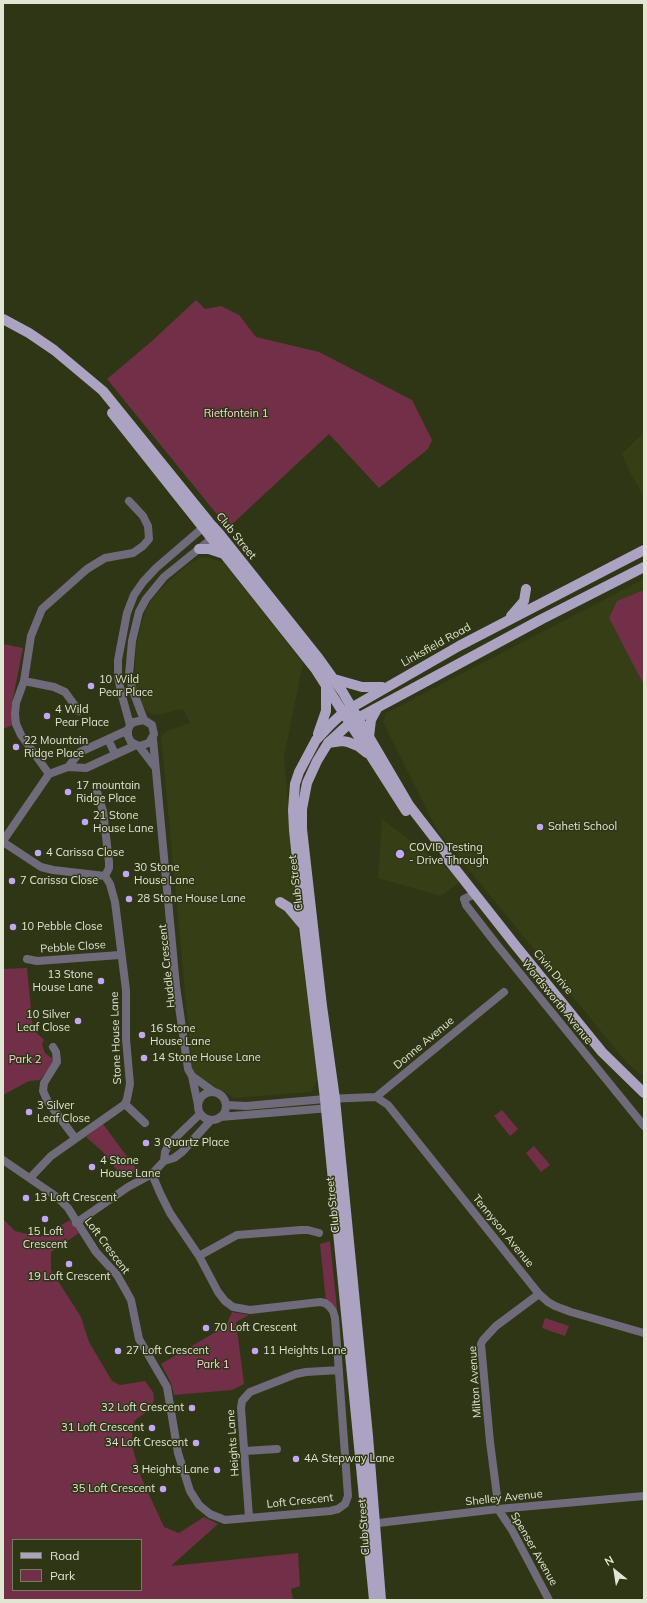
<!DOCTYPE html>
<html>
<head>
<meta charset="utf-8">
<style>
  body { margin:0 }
  #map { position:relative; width:647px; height:1603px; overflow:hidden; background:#2f3616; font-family:Mulish,sans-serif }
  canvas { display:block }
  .frame { position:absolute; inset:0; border:4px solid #e0e6d2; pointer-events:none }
  .legend { position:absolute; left:12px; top:1539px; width:130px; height:52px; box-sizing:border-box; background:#2f3616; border:1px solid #767c61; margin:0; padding:5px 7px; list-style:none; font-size:12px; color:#e0e6d2 }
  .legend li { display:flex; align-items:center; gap:8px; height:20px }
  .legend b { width:20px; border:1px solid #767c61 }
  .north { position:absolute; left:595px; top:1551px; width:40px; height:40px; -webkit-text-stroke:3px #2f3616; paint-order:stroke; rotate:330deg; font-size:11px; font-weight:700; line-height:16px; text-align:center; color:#e0e6d2 }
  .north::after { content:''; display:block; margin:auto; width:14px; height:18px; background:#e0e6d2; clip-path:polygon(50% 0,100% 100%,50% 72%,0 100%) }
</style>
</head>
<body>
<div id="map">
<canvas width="647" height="1603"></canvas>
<div class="frame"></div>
<ul class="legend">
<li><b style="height:5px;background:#aca2c1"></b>Road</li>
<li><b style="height:11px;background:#713047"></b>Park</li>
</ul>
<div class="north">N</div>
</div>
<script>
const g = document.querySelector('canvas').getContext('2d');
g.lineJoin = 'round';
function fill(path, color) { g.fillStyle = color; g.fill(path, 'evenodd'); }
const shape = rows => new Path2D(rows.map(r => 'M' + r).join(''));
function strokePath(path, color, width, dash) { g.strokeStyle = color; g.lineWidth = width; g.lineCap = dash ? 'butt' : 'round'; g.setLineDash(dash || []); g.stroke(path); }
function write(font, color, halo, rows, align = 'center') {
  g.font = font + ' Mulish,sans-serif'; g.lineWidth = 3; g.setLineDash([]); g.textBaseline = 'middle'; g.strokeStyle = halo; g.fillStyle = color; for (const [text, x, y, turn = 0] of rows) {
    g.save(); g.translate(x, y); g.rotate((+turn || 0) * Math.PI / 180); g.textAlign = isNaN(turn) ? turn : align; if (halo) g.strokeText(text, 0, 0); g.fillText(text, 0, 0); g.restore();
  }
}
fill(shape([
  [644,432,644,497,629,470,622,454],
  [207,557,224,563,303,663,284,757,298,928,318,1079,311,1092,234,1098,223,1091,208,1086,195,1076,192,1066,161,736,167,731,190,723,183,709,157,715,150,714,144,707,138,694,135,680,135,666,136,646,141,625,147,607,155,595,170,580,190,563,200,558],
  [644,579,644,1077,627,1063,439,833,432,820,383,722,386,713],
  [382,819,462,880,441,896,378,878]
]), '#353e15');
fill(shape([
  [196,300,205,309,221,306,239,315,256,337,319,352,412,400,432,440,428,449,379,488,329,434,228,528,107,379,152,341],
  [644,590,644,685,609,618,617,601],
  [3,644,23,648,11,708,13,725,3,729],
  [27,968,33,1029,44,1040,42,1044,45,1053,53,1059,53,1063,40,1080,29,1081,3,1095,3,969],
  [502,1110,518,1129,510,1136,494,1116],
  [103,1124,137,1170,123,1178,102,1151,86,1137],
  [534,1146,550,1165,541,1172,526,1153],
  [3,1219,15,1231,40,1237,70,1220,79,1233,51,1252,51,1270,81,1317,89,1342,112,1381,120,1385,145,1381,153,1392,154,1399,152,1406,149,1410,135,1420,132,1427,132,1446,141,1477,164,1527,179,1533,204,1517,218,1524,171,1566,298,1553,300,1586,291,1589,293,1600,3,1600],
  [13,1540,141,1540,141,1590,13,1590],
  [330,1241,337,1309,326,1301,320,1244],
  [232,1312,249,1315,236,1322,244,1384,232,1390,174,1395,171,1383,161,1364,226,1326],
  [545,1318,569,1326,565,1336,542,1328]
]), '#713047');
strokePath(shape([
  [24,681,54,687,65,692,79,711],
  [144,720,133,691,129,675,132,641,139,612,146,599,164,577,216,535],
  [130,725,121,692,118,676,118,660,127,613,134,595,143,582,156,568,206,525],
  [108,739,115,754],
  [153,739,176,986,188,1069,192,1076,198,1105],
  [139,746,149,743,154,734,152,725,144,720,134,722,130,725,128,730,128,736,131,742,139,746,155,767],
  [68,767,80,752,128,730],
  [49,774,21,735,16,724,15,714,16,703,24,681,31,636,42,609,87,569,105,558,133,553,143,546,149,539,148,526,143,516,129,501],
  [97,792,103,811,109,862,109,868,105,876],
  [3,841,49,774,68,767,86,768,136,745],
  [3,842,41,867,53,870,105,876],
  [475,894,464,899,466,905,497,945,644,1126],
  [27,959,37,961,120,955],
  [53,1047,56,1052,57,1062,44,1083,43,1091,48,1102,75,1138],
  [192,1076,214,1092],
  '198 1106a14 14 0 1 1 28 0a14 14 0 1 1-28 0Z',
  [376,1097,388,1105,539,1294,548,1302,555,1306,571,1312,644,1333],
  [125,1104,145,1123],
  [226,1105,246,1106,325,1099,376,1097,504,992],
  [220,1117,330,1108],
  [3,1160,57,1197,68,1208,96,1252,117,1275,125,1289,131,1300,139,1339,167,1387,178,1453,190,1491,199,1505,210,1514,225,1520,330,1511,338,1509,345,1504,348,1496,335,1318,333,1311,329,1306,325,1303,320,1302,250,1310,233,1307,225,1301,218,1292,199,1256,170,1213,160,1193,152,1174],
  [164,1161,174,1158,182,1152,211,1120],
  [164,1161,165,1152,169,1144,200,1114],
  [30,1178,51,1156,125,1104,127,1099,130,1084,126,1039,126,990,115,902,110,884,105,876],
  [76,1223,128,1187,152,1174,164,1161],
  [199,1256,237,1235,301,1230,308,1230,319,1233],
  [245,1451,277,1449],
  [497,1496,490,1442,481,1344,483,1340,496,1326,539,1294],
  [498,1509,512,1530,549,1600],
  [249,1517,241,1408,242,1401,250,1392,296,1374,306,1372,339,1370],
  [370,1524,498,1509,644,1496]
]), '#706b7a', 8);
strokePath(shape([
  [3,319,29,333,54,350,103,391,209,522,219,533,317,656,342,691,358,718,409,805,446,853,449,861,516,946,602,1052,644,1093],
  [112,413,316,670,406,811],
  [199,549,209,549,224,554],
  [511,616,524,601,526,589],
  [334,679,362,687,382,687],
  [318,734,326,711,326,686],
  [369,737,371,720,378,707],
  [328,743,342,741,348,742,358,746,367,753],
  [280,902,288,907,304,926],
  [374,1600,325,1099,304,926,294,830,293,810,295,784,299,772,316,740,330,725,344,712,459,646,644,550],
  [381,1600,368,1436,335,1099,322,1006,302,829,302,809,307,783,317,761,328,743,350,723,358,718,542,619,644,567]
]), '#aca2c1', 10);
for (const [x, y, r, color] of [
  [91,686,4,"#c2a8f3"],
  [47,716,4,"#c2a8f3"],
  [16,747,4,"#c2a8f3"],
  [68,792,4,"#c2a8f3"],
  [85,822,4,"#c2a8f3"],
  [540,827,4,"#c2a8f3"],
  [38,853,4,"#c2a8f3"],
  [400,854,5,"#c2a8f3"],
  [126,874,4,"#c2a8f3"],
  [12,881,4,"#c2a8f3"],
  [129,899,4,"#c2a8f3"],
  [13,927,4,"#c2a8f3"],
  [101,981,4,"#c2a8f3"],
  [78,1021,4,"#c2a8f3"],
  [142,1035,4,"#c2a8f3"],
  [144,1058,4,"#c2a8f3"],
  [29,1112,4,"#c2a8f3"],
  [146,1143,4,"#c2a8f3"],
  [92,1167,4,"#c2a8f3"],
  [26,1198,4,"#c2a8f3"],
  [45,1219,4,"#c2a8f3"],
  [69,1264,4,"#c2a8f3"],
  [206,1328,4,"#c2a8f3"],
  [118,1351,4,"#c2a8f3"],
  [255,1351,4,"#c2a8f3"],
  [192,1408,4,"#c2a8f3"],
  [152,1428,4,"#c2a8f3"],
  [196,1443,4,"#c2a8f3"],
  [296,1459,4,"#c2a8f3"],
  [217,1470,4,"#c2a8f3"],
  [163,1489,4,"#c2a8f3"]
]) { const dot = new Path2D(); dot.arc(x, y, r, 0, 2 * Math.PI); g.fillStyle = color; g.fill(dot); strokePath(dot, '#2f3616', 1.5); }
write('11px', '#fdd0dc', '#2f3616', [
  ["Rietfontein 1",236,414],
  ["Park 2",25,1060],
  ["Park 1",213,1365]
]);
write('11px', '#e0e6d2', '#2f3616', [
  ["Club Street",236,536,51],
  ["Linksfield Road",436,645,-29],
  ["Club Street",296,883,-97],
  ["Pebble Close",73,947,-4],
  ["Huddle Crescent",167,966,-96],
  ["Civin Drive",553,972,50],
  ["Wordsworth Avenue",557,1002,51],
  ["Stone House Lane",116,1038,-92],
  ["Donne Avenue",424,1043,-40],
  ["Club Street",333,1205,-96],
  ["Tennyson Avenue",503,1231,51],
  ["Loft Crescent",107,1246,53],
  ["Milton Avenue",475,1382,-94],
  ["Heights Lane",233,1443,-94],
  ["Shelley Avenue",504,1498,-6],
  ["Loft Crescent",300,1501,-6],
  ["Club Street",364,1527,-94],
  ["Spenser Avenue",534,1549,60]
]);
write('11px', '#e0e6d2', '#2f3616', [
  ["10 Wild",99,680],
  ["Pear Place",99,693],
  ["4 Wild",55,710],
  ["Pear Place",55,723],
  ["22 Mountain",24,741],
  ["Ridge Place",24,754],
  ["17 mountain",76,786],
  ["Ridge Place",76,799],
  ["21 Stone",93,816],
  ["House Lane",93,829],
  ["Saheti School",548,827],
  ["COVID Testing",409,848],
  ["- Drive Through",409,861],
  ["4 Carissa Close",46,853],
  ["30 Stone",134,868],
  ["House Lane",134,881],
  ["7 Carissa Close",20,881],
  ["28 Stone House Lane",137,899],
  ["10 Pebble Close",21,927],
  ["13 Stone",93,975,"right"],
  ["House Lane",93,988,"right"],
  ["10 Silver",70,1015,"right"],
  ["Leaf Close",70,1028,"right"],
  ["16 Stone",150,1029],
  ["House Lane",150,1042],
  ["14 Stone House Lane",152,1058],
  ["3 Silver",37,1106],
  ["Leaf Close",37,1119],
  ["3 Quartz Place",154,1143],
  ["4 Stone",100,1161],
  ["House Lane",100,1174],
  ["13 Loft Crescent",34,1198],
  ["15 Loft",45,1232,"center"],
  ["Crescent",45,1245,"center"],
  ["19 Loft Crescent",69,1277,"center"],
  ["70 Loft Crescent",214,1328],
  ["27 Loft Crescent",126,1351],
  ["11 Heights Lane",263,1351],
  ["32 Loft Crescent",184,1408,"right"],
  ["31 Loft Crescent",144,1428,"right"],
  ["34 Loft Crescent",188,1443,"right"],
  ["4A Stepway Lane",304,1459],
  ["3 Heights Lane",209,1470,"right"],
  ["35 Loft Crescent",155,1489,"right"]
], 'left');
</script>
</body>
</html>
